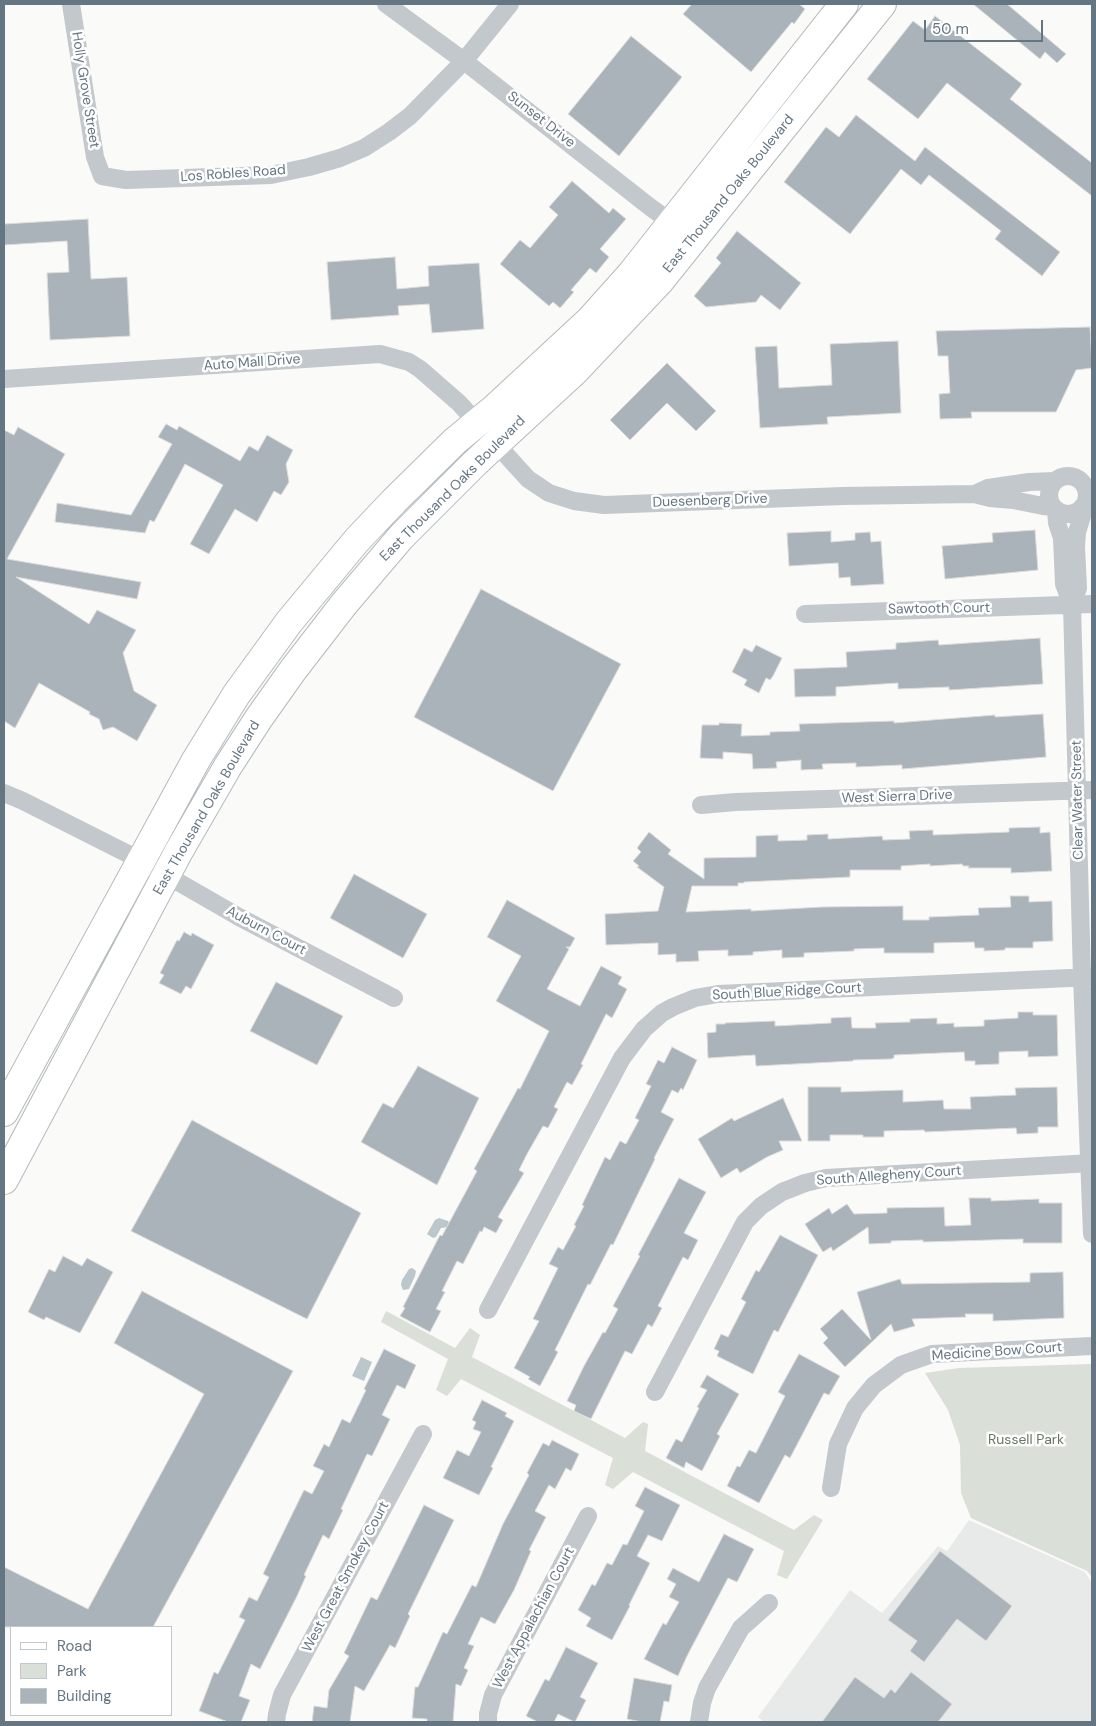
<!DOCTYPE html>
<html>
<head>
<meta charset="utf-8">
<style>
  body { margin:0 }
  #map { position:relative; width:1096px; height:1726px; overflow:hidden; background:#fafaf8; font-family:"DM Sans",sans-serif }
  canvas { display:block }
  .frame { position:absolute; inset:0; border:5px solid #657683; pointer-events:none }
  .legend { position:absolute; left:10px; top:1626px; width:162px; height:90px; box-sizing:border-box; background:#fff; border:1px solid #c1c8cd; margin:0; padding:6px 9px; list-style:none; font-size:15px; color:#657683 }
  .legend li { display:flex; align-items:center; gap:10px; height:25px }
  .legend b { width:25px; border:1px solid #c1c8cd }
  .scale { position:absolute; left:924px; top:20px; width:119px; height:22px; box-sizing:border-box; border:2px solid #657683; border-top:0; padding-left:6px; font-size:15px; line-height:18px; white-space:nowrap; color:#657683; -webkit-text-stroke:4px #fff; paint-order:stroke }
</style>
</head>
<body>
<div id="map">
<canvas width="1096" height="1726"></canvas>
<div class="frame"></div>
<ul class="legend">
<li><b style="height:6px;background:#fff"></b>Road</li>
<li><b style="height:14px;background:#dadfd7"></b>Park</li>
<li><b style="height:14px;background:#aab3b9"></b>Building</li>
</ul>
<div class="scale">50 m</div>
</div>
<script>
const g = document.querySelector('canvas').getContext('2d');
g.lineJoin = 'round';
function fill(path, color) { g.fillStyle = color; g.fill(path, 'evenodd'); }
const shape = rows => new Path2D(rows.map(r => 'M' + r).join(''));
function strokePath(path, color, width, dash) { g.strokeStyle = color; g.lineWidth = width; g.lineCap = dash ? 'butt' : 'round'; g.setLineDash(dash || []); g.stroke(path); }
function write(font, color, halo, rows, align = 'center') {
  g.font = font + ' "DM Sans",sans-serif'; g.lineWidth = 5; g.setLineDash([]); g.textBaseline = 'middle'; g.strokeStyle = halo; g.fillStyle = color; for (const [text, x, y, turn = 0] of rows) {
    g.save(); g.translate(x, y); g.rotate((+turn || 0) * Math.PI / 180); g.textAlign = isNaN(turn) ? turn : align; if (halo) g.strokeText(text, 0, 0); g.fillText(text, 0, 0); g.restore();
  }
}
fill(shape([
  [969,1520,1085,1572,1092,1583,1092,1722,764,1722,758,1717,850,1590,882,1613,938,1546,947,1551]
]), '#e8e9e9');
fill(shape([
  [386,1311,455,1348,470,1328,480,1335,472,1357,625,1438,643,1422,648,1424,645,1451,794,1530,814,1515,823,1520,787,1579,777,1575,784,1551,633,1472,613,1489,605,1485,613,1458,461,1379,447,1396,436,1390,448,1359,381,1322],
  [1092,1364,1092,1577,1087,1571,971,1518,961,1493,960,1445,948,1410,925,1373,959,1368]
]), '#dadfd7');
fill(shape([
  [439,1218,448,1221,449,1223,448,1227,441,1228,436,1237,433,1238,427,1234,435,1220],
  [412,1268,416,1271,415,1276,409,1289,403,1290,401,1285,402,1280,409,1269],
  [361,1357,372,1362,364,1381,352,1376]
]), '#bbc7cb');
const building = shape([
  [692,4,799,4,805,9,794,24,792,22,751,72,683,14,692,4],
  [973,4,1007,4,1066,54,1057,63,1045,52,1040,59,973,4],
  [935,16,1022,84,1010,99,1092,163,1092,196,947,83,918,119,867,79,913,21,925,30,935,16],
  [631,36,682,77,619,156,568,114,631,36],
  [856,115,915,161,925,147,1060,252,1042,276,995,239,1001,231,929,175,921,185,901,169,850,234,784,182,826,127,839,137,856,115],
  [572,181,609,213,613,208,626,219,600,249,609,257,596,273,590,268,571,290,574,292,560,308,553,302,549,306,500,264,520,240,530,248,558,215,549,207,572,181],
  [88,219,91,279,127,277,130,336,50,340,47,273,69,272,67,241,4,245,4,224,88,219],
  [737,231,801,283,780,310,761,295,756,302,706,307,694,296,721,263,716,258,737,231],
  [395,257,397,289,429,286,428,266,479,263,484,329,432,333,429,304,398,306,399,315,331,320,327,262,395,257],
  [1090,327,1092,368,1076,370,1056,412,971,412,972,418,940,419,939,394,950,393,948,356,938,356,936,331,1090,327],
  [898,341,901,413,827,417,828,424,760,428,755,347,777,346,779,388,832,385,830,344,898,341],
  [667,363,716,411,696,431,667,403,630,440,610,420,667,363],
  [166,424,177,430,179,426,240,461,249,446,258,451,267,435,293,450,286,464,289,482,281,495,274,491,257,522,235,509,209,554,190,544,223,485,185,464,154,522,150,520,145,533,55,522,57,503,131,515,172,444,158,437,166,424],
  [18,427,65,454,7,559,141,582,137,599,16,577,89,624,97,610,136,630,123,653,134,691,157,705,137,741,113,727,103,730,99,719,89,714,90,712,39,683,15,728,4,721,4,430,14,435,18,427],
  [1035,530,1038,570,945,579,942,546,993,542,992,533,1035,530],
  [831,531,831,542,855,540,855,533,870,532,871,542,881,541,884,584,851,586,850,577,839,578,838,563,789,566,787,533,831,531],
  [481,589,621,664,553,791,414,717,481,589],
  [1040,638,1043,684,949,690,949,687,898,689,898,683,836,687,836,696,795,697,794,669,847,667,846,652,896,649,896,643,938,640,939,645,1040,638],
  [756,645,782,658,773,676,770,680,766,678,759,693,744,685,747,680,732,672,744,648,752,652,756,645],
  [1043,714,1046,757,902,769,902,765,856,767,856,763,822,764,823,769,801,770,801,760,776,762,777,768,753,769,752,754,723,752,723,759,700,758,702,725,719,725,719,723,742,724,741,736,770,735,770,732,800,731,799,724,894,721,894,723,995,715,995,717,1043,714],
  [1040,827,1040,833,1050,832,1052,871,1011,873,1011,868,968,868,969,866,963,866,962,864,930,866,930,864,901,866,901,870,850,870,850,877,744,882,744,883,738,883,738,886,692,886,686,912,751,909,751,911,822,907,903,906,903,920,929,920,929,917,979,915,978,908,1011,907,1010,896,1029,896,1029,902,1052,901,1053,941,1033,942,1033,948,1005,948,1005,950,984,951,984,948,975,948,974,942,934,943,934,953,884,953,884,948,854,949,854,951,804,953,804,957,782,958,782,950,753,952,753,955,728,956,728,950,698,951,699,961,676,962,676,954,658,955,658,943,606,945,605,914,658,911,664,887,637,867,639,866,633,861,641,852,637,848,649,832,671,850,668,854,704,879,704,858,756,857,756,836,778,835,778,841,807,840,807,835,828,834,828,839,882,836,883,840,910,839,909,831,933,830,933,835,1009,832,1009,828,1040,827],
  [354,874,427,914,403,958,330,918,354,874],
  [507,900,575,938,570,947,566,947,569,949,547,989,580,1006,601,966,622,977,618,984,627,989,612,1018,606,1014,581,1064,583,1065,572,1085,567,1082,554,1107,558,1109,548,1128,543,1126,527,1154,519,1170,524,1173,498,1217,503,1220,496,1233,484,1227,482,1232,480,1231,463,1264,457,1261,442,1291,445,1292,436,1309,441,1311,430,1332,400,1316,405,1308,403,1307,440,1235,442,1236,477,1171,474,1169,518,1088,520,1089,549,1031,496,1001,521,956,487,937,507,900],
  [184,932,191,936,192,933,214,945,191,989,186,986,181,994,159,983,164,975,160,973,177,940,179,941,184,932],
  [276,982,343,1016,317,1065,250,1031,276,982],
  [1018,1012,1033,1012,1033,1015,1057,1015,1058,1056,1028,1057,1028,1051,999,1052,999,1064,975,1065,975,1061,965,1061,964,1052,894,1055,894,1058,891,1059,853,1060,853,1061,756,1066,755,1055,708,1058,707,1033,716,1032,716,1024,725,1024,725,1023,775,1021,775,1026,831,1023,831,1018,851,1017,852,1028,876,1028,875,1023,910,1022,910,1019,937,1018,937,1024,954,1023,954,1027,984,1026,984,1020,1018,1018,1018,1012],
  [672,1047,697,1060,683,1090,681,1088,678,1093,672,1090,661,1112,674,1119,654,1158,655,1159,630,1210,613,1245,611,1244,590,1285,588,1284,555,1350,558,1352,540,1386,528,1379,530,1377,514,1368,539,1321,533,1319,558,1268,549,1264,558,1247,563,1250,576,1226,574,1225,584,1206,582,1205,605,1157,610,1160,620,1141,626,1144,639,1120,635,1118,651,1086,646,1084,658,1060,664,1063,672,1047],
  [418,1066,479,1098,437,1185,361,1142,383,1103,393,1108,418,1066],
  [808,1087,841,1087,841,1092,903,1090,903,1102,943,1100,944,1109,971,1109,970,1097,1016,1095,1015,1088,1057,1087,1058,1127,1038,1127,1038,1133,1017,1134,1016,1128,925,1132,924,1130,884,1131,884,1137,863,1137,863,1135,830,1135,830,1141,808,1141,808,1087],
  [783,1098,802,1141,779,1141,783,1150,767,1157,740,1173,737,1168,721,1178,698,1139,732,1118,734,1121,783,1098],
  [192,1120,361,1213,307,1319,131,1231,192,1120],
  [679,1178,706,1192,684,1233,698,1240,688,1260,683,1257,658,1306,662,1308,652,1327,648,1324,632,1354,625,1351,591,1419,574,1411,576,1405,567,1401,584,1366,603,1332,605,1333,618,1309,613,1306,640,1256,638,1255,679,1178],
  [969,1198,991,1198,991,1201,1039,1199,1039,1203,1062,1203,1062,1243,1023,1243,1023,1239,923,1242,923,1240,891,1241,891,1243,869,1244,868,1227,833,1251,831,1247,823,1252,805,1224,829,1208,832,1214,847,1204,854,1214,887,1213,887,1208,944,1207,945,1226,971,1225,969,1198],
  [780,1235,818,1255,778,1332,774,1330,753,1374,717,1356,719,1351,714,1349,721,1334,728,1337,746,1302,741,1299,756,1270,759,1272,780,1235],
  [63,1256,82,1266,87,1258,113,1272,80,1333,46,1317,44,1320,28,1312,49,1269,55,1272,63,1256],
  [1063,1272,1064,1318,993,1321,993,1314,965,1314,966,1317,912,1319,915,1326,894,1332,891,1324,845,1367,823,1343,828,1338,820,1329,842,1309,871,1340,857,1292,900,1279,902,1284,1030,1282,1030,1273,1063,1272],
  [142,1291,293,1371,153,1627,4,1627,4,1567,88,1609,204,1394,114,1343,142,1291],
  [384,1349,416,1365,405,1389,397,1385,382,1415,390,1419,372,1456,367,1454,341,1509,343,1510,329,1539,323,1535,304,1575,306,1576,297,1596,260,1669,251,1664,239,1696,250,1700,241,1722,228,1722,199,1711,214,1672,218,1674,245,1620,239,1617,249,1597,257,1601,269,1577,263,1574,304,1490,312,1494,324,1471,313,1466,324,1444,329,1447,342,1419,350,1423,366,1390,364,1389,384,1349],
  [799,1354,840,1376,829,1395,824,1393,790,1458,785,1455,759,1503,727,1486,737,1466,740,1467,749,1450,756,1453,785,1396,778,1392,799,1354],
  [707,1375,739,1394,717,1434,720,1436,702,1471,686,1462,684,1468,666,1458,676,1439,682,1442,699,1408,697,1407,707,1390,700,1387,707,1375],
  [482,1400,507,1413,505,1416,514,1421,491,1467,493,1468,479,1495,443,1478,457,1450,469,1456,481,1432,473,1429,476,1422,472,1420,482,1400],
  [552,1440,579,1454,571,1471,566,1468,555,1489,549,1485,535,1511,546,1517,529,1550,531,1551,514,1590,495,1624,481,1617,468,1644,474,1646,464,1668,468,1670,461,1686,456,1684,453,1722,427,1722,427,1719,412,1718,415,1687,418,1687,443,1632,447,1634,472,1585,476,1587,503,1524,529,1475,527,1473,543,1443,549,1446,552,1440],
  [645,1487,680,1505,662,1541,648,1535,637,1556,650,1563,629,1605,630,1606,612,1640,586,1626,591,1618,578,1610,592,1584,595,1586,607,1563,612,1565,623,1544,627,1545,644,1511,635,1506,645,1487],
  [424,1505,454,1520,408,1614,410,1616,395,1648,390,1645,364,1691,355,1686,350,1722,312,1722,314,1706,327,1708,329,1690,349,1656,344,1653,371,1597,377,1600,424,1505],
  [724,1534,754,1549,737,1582,728,1578,687,1656,678,1676,644,1659,663,1623,666,1625,679,1602,669,1597,676,1584,667,1579,673,1568,699,1582,724,1534],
  [940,1551,1012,1606,986,1641,957,1619,924,1662,910,1651,917,1641,888,1620,940,1551],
  [566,1647,598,1663,580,1697,586,1700,575,1722,558,1714,554,1722,538,1722,526,1716,545,1679,549,1681,566,1647],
  [911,1672,952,1704,938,1722,822,1722,855,1677,884,1698,891,1689,895,1693,911,1672],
  [634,1678,672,1685,669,1702,664,1701,660,1722,642,1722,627,1719,634,1678]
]);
fill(building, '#aab3b9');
strokePath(building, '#dcdcda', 1);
const primary = shape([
  [4,1112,196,760,236,695,289,622,357,540,394,501,455,441,495,408,590,320,632,273,844,4],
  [4,1180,179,851,228,766,259,718,293,670,344,604,401,537,475,463,575,371,659,282,882,4]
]);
strokePath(primary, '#b5babe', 30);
strokePath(shape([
  [71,4,95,157,102,176,126,180,271,175,309,167,340,158,364,148,389,132,410,116,464,61,510,4],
  [386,4,464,61,650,207,679,228],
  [4,379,380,354,409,362,420,369,459,403,528,479,549,493,574,501,604,505,843,496,974,494,990,498,1013,500,1043,506,1053,507],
  '1049 495a19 19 0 1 1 38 0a19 19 0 1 1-38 0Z',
  [975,494,988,488,1029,482,1055,481],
  [1082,507,1082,516,1077,532,1076,547,1078,588,1072,605,1082,977,1092,1234],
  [1056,510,1057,523,1062,538,1064,584,1072,605],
  [805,614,1092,604],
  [4,793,23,801,140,860,239,917,394,998],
  [701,805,736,802,1092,790],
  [488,1310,622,1058,644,1029,662,1013,673,1007,695,998,718,994,1092,977],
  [655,1392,745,1222,761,1206,782,1192,805,1183,826,1178,1092,1163],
  [831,1488,838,1444,855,1408,874,1385,901,1365,932,1354,1092,1346],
  [276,1722,277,1714,282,1695,423,1434],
  [488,1722,488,1714,493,1695,588,1516],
  [699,1722,702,1703,707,1688,741,1628,769,1603]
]), '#c3c8cc', 18);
strokePath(primary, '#fff', 28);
write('14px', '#657683', '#fff', [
  ["Holly Grove Street",85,90,81],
  ["Sunset Drive",541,120,38],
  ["Los Robles Road",233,174,-4],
  ["East Thousand Oaks Boulevard",729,194,-51],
  ["Auto Mall Drive",252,363,-4],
  ["East Thousand Oaks Boulevard",453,489,-45],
  ["Duesenberg Drive",710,501,-2],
  ["Sawtooth Court",939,609,-1],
  ["West Sierra Drive",897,797,-2],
  ["Clear Water Street",1078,800,-91],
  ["East Thousand Oaks Boulevard",207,808,-60],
  ["Auburn Court",266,931,28],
  ["South Blue Ridge Court",787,992,-3],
  ["South Allegheny Court",889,1176,-4],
  ["Medicine Bow Court",997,1352,-4],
  ["West Great Smokey Court",346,1577,-62],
  ["West Appalachian Court",534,1618,-62]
]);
write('14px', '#687a64', '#fff', [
  ["Russell Park",1026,1440]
]);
</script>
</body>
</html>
